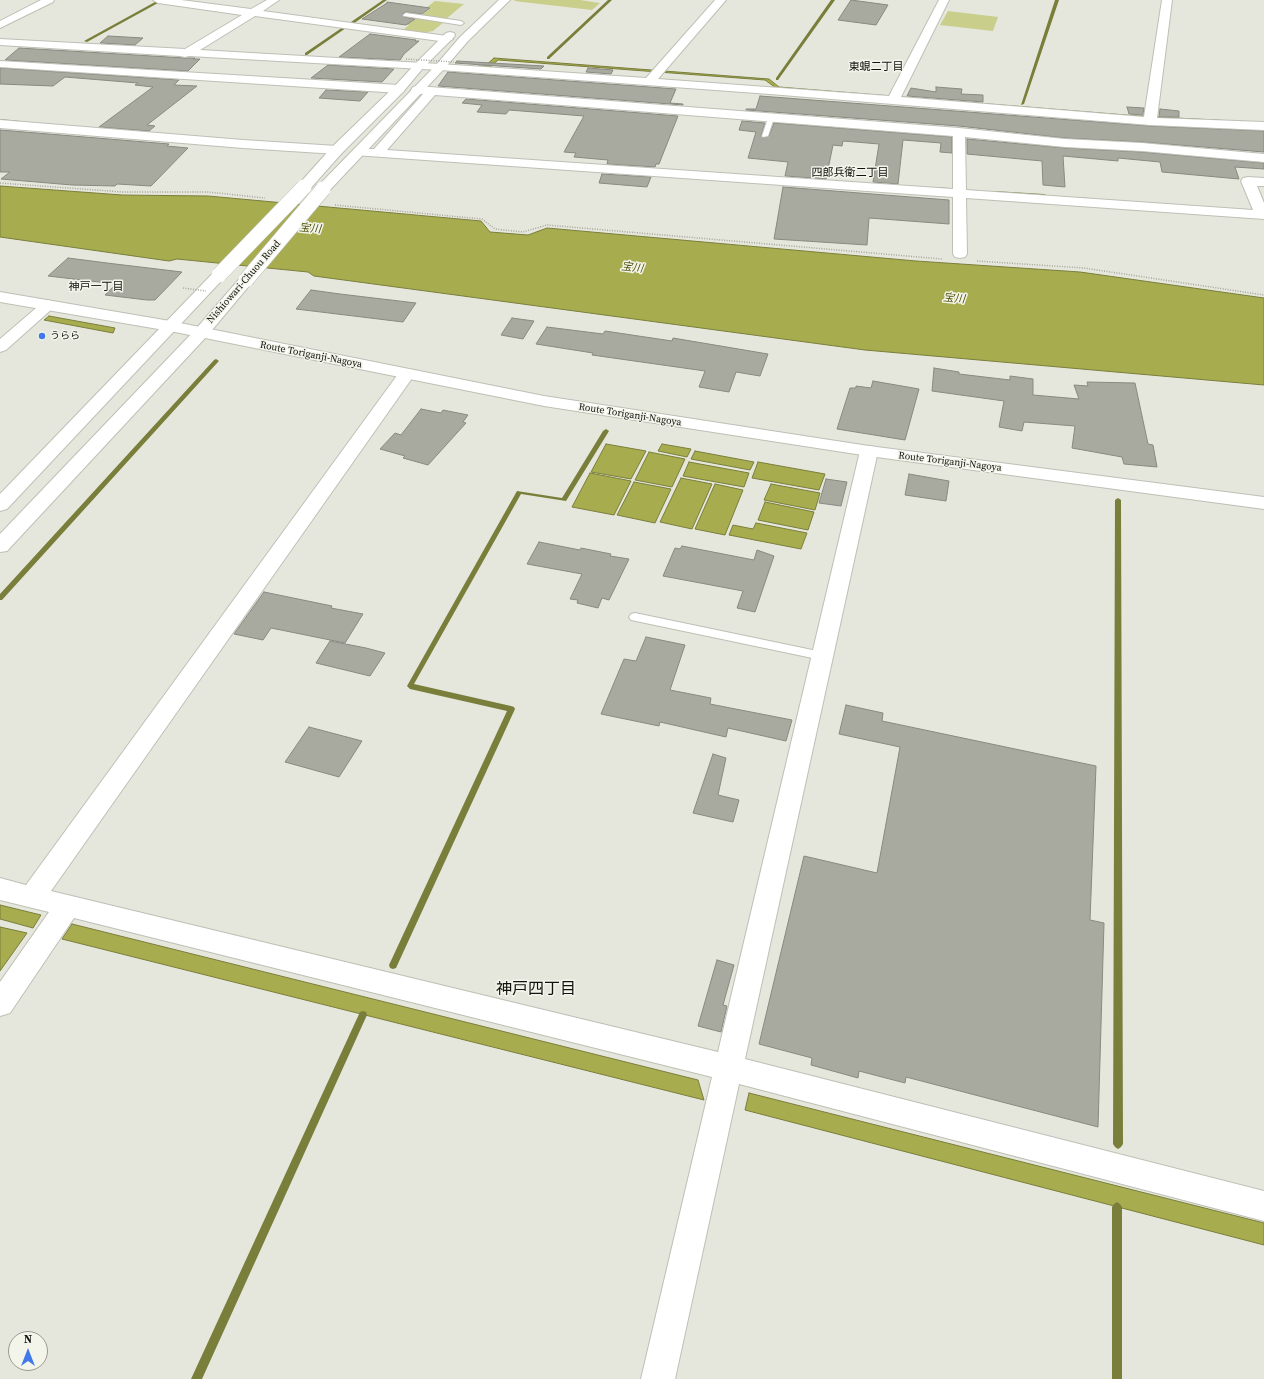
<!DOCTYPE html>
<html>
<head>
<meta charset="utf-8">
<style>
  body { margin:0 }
  #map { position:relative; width:1264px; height:1379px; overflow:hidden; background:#e6e7dc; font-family:"Source Serif 4",serif }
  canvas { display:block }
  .north { position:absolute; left:8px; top:1331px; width:40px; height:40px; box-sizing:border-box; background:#f3f4ea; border:1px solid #999992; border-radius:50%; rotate:0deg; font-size:11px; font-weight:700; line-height:16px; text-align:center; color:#11110e }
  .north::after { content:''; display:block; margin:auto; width:14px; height:18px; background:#407aea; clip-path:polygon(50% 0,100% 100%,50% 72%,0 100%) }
</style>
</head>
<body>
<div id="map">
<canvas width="1264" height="1379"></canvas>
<div class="north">N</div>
</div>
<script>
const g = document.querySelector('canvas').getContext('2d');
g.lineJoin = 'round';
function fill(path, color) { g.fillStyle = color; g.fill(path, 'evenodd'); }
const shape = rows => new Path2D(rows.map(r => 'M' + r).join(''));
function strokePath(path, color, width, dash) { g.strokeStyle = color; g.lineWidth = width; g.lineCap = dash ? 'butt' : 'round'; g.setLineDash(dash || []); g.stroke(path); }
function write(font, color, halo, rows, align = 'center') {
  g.font = font + ' "Source Serif 4","Noto Sans JP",serif'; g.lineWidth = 3; g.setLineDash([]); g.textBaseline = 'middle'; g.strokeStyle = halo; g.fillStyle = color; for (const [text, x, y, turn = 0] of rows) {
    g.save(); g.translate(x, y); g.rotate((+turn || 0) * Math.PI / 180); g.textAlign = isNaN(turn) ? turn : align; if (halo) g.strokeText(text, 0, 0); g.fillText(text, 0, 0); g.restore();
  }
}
fill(shape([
  [515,0,580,0,600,3,592,10,514,1],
  [435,1,464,4,446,19,421,16,431,8,427,7],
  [948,11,998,17,993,31,940,25],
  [407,17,444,22,433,31,423,33,403,30,409,25,399,24]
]), '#c9ce8b');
const water = shape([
  [494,58,769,79,779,87,1138,116,1253,122,1139,117,776,88,765,80,498,60,489,68,477,68,478,66,485,66,494,58],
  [0,186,122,195,208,196,481,221,490,232,528,235,547,228,916,261,1080,272,1264,298,1264,385,865,350,314,276,308,272,177,259,169,261,0,237,0,186],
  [49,316,115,328,113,333,44,320,49,316],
  [606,444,646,451,631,479,591,472,606,444],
  [662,444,691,449,687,457,658,451,662,444],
  [695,451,754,462,750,470,691,459,695,451],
  [649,452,685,459,672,487,635,480,649,452],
  [689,462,749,473,744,487,683,476,689,462],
  [758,462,825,474,819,490,752,478,758,462],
  [590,473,631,481,614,515,572,507,590,473],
  [681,478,712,484,692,529,660,522,681,478],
  [634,482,671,489,655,523,617,515,634,482],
  [715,484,743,490,725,535,695,529,715,484],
  [771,484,820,493,815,510,764,500,771,484],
  [765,502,814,512,808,530,758,520,765,502],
  [756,523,807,533,801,549,729,535,733,525,753,529,756,523],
  [0,905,41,915,33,928,0,919,0,905],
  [72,924,698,1080,704,1100,62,939,72,924],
  [0,927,27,933,0,971,0,927],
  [749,1093,1264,1223,1264,1245,745,1110,749,1093]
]);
fill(water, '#a7ac4e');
strokePath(water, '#7a7e3b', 1);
fill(shape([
  [383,0,387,0,353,24,351,24,351,22,383,0],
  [608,0,612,0,549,59,547,59,547,57,608,0],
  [831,0,835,0,778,80,776,80,776,78,831,0],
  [1055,0,1059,0,1024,104,1021,105,1055,0],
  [155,2,158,3,87,42,84,41,155,2],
  [343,27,346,28,307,55,305,55,305,53,343,27],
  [0,119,20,121,22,122,20,123,0,121,0,119],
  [934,187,948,188,950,189,948,190,936,189,934,189,934,187],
  [994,191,1044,194,1046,195,1044,196,996,193,994,192,994,191],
  [1073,197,1089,198,1091,199,1089,200,1075,199,1073,199,1073,197],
  [216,359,219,361,218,362,2,600,0,600,0,594,214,360,216,359],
  [606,429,609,431,566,501,521,494,414,684,511,706,514,707,515,709,396,968,393,969,390,968,389,965,507,711,410,689,407,686,517,491,562,498,603,431,606,429],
  [1118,498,1121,500,1123,1144,1121,1147,1118,1149,1115,1147,1113,1144,1115,500,1118,498],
  [363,1011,366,1012,367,1015,202,1379,191,1379,360,1012,363,1011],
  [1117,1202,1120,1204,1122,1207,1122,1379,1112,1379,1112,1207,1114,1204,1117,1202]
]), '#7a7e3b');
const building = shape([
  [851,0,888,5,876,25,838,20,851,0],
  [387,3,387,2,430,8,422,14,406,12,402,14,404,17,415,19,406,25,362,19,387,3],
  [370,34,416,40,415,41,419,41,404,54,400,60,339,57,370,34],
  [108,36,143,38,135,45,100,43,108,36],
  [19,48,185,58,195,58,193,59,200,59,188,71,5,60,19,48],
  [457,61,544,66,541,69,455,63,457,61],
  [328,65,394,69,382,82,311,78,328,65],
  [0,68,179,80,174,85,197,86,147,125,155,126,149,131,99,127,153,87,135,85,138,83,65,77,53,86,0,84,0,68],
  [588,68,613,70,611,74,586,72,588,68],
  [448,72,676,89,670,103,683,104,683,105,438,86,448,72],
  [936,87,962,89,961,94,983,95,983,102,907,96,911,88,936,92,936,87],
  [326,90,368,92,360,101,319,98,326,90],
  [760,96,1150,126,1264,131,1264,152,1142,142,1065,138,959,126,746,110,746,109,756,109,760,96],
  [466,99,678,116,659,164,656,164,655,167,607,164,608,160,574,157,576,153,564,152,584,116,509,110,506,114,477,112,482,105,462,103,466,99],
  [1127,107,1144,108,1143,115,1129,114,1127,107],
  [1160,109,1179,111,1179,117,1159,117,1160,109],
  [742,121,765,123,761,136,763,138,769,136,774,123,952,137,952,153,940,152,941,143,903,140,898,184,873,182,879,144,843,141,842,146,833,145,826,179,785,176,788,162,748,158,756,132,739,130,742,121],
  [0,130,169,144,167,146,188,148,151,186,117,184,115,186,72,185,1,179,10,172,0,172,0,130],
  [967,139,1065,148,1142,152,1264,163,1264,169,1235,167,1239,179,1162,172,1160,162,1118,158,1118,161,1063,156,1065,187,1043,185,1042,161,967,154,967,139],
  [602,174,651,177,647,187,599,183,602,174],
  [783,187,949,200,949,224,869,218,867,245,774,239,783,187],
  [68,258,107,263,182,272,155,300,147,300,105,295,116,284,48,276,68,258],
  [311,290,340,294,416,303,403,322,296,309,311,290],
  [512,318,534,321,523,339,501,335,512,318],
  [547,327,603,334,605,331,672,341,673,338,768,354,760,376,736,372,729,392,699,387,705,371,592,355,593,353,536,344,547,327],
  [934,368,959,372,959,374,1010,380,1010,376,1033,379,1033,395,1079,399,1074,385,1088,386,1087,382,1135,383,1148,444,1153,445,1157,467,1124,464,1122,457,1072,448,1075,426,1024,422,1022,431,999,427,1004,401,932,391,934,368],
  [873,381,919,389,905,440,837,429,850,388,856,388,856,386,871,388,873,381],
  [421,409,441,413,443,410,468,415,463,422,466,423,428,465,403,458,405,456,380,449,395,433,401,435,421,409],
  [909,474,949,481,946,501,905,495,909,474],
  [826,479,847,482,841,506,819,503,826,479],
  [539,542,580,550,581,548,611,554,610,556,629,559,609,600,602,598,598,608,577,603,578,600,570,599,582,574,527,564,539,542],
  [682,546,754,560,757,550,774,556,755,612,737,608,743,591,663,576,675,548,680,549,682,546],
  [264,592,332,606,331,608,363,614,345,643,271,628,263,640,234,634,264,592],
  [646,637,685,645,670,690,711,698,710,704,792,720,786,741,728,728,726,737,660,722,659,726,601,714,624,659,636,661,646,637],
  [330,641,366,648,385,653,370,676,316,663,330,641],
  [846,705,883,713,882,721,1096,766,1090,920,1104,923,1098,1127,906,1077,905,1083,859,1071,858,1078,811,1065,812,1058,759,1044,804,856,877,873,900,747,839,734,846,705],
  [309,727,362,741,339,777,285,762,309,727],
  [713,754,726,758,718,795,739,800,733,822,693,813,713,754],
  [717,960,734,965,723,1005,727,1006,721,1032,698,1026,717,960]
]);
fill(building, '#a8a99f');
strokePath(building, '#888980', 1);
const service = shape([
  [406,13,461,21,464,23,461,25,404,16,403,15,406,13],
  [771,116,774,118,768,136,763,137,762,136,768,118,771,116],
  [635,613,822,652,826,653,828,656,826,659,822,660,631,620,629,617,631,614,635,613]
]);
const minor = shape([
  [41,0,54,0,53,2,0,28,0,21,41,0],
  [153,0,181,0,251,9,267,0,279,0,263,11,447,36,453,39,447,42,255,16,200,50,440,64,646,78,715,0,726,0,658,79,889,96,939,0,949,0,901,97,1144,117,1162,0,1172,0,1157,118,1264,122,1264,130,1150,125,770,94,440,70,189,56,185,57,180,56,0,45,0,39,185,49,242,15,158,3,153,0],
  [0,61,399,85,403,86,405,89,403,92,399,93,0,67,0,61],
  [417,86,959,128,1065,139,1142,143,1264,154,1264,162,1142,151,1065,147,965,137,966,190,1253,210,1241,181,1243,178,1248,177,1264,178,1264,186,1257,186,1264,203,1264,219,966,198,967,254,965,257,960,258,955,257,953,254,953,197,354,155,353,152,354,149,374,149,423,94,413,93,411,90,413,87,417,86],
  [435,95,953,136,953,189,387,150,435,95],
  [0,120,243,140,337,146,342,147,343,150,342,153,337,154,243,148,0,128,0,120],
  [48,300,53,302,56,305,53,308,6,350,0,352,0,339,43,302,48,300],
  [407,369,413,370,415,374,51,891,718,1052,860,451,863,447,869,446,875,447,878,451,745,1059,1264,1191,1264,1221,739,1084,675,1379,641,1379,712,1077,74,918,10,1013,0,1016,0,982,49,912,0,900,0,878,26,885,401,370,407,369]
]);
const secondary = shape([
  [0,292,170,321,544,396,869,446,1264,497,1264,509,869,456,544,406,170,331,0,302,0,292]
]);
const primary = shape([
  [499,0,510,0,468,41,444,69,328,192,318,192,316,189,318,186,436,65,460,37,499,0],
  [450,32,454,33,455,35,454,37,423,68,403,92,342,153,309,190,299,190,297,187,299,184,332,147,395,86,415,64,446,33,450,32],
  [219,270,224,272,227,275,224,278,7,509,0,511,0,494,214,272,219,270],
  [246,275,251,277,254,280,207,336,7,551,0,552,0,534,195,330,241,277,246,275]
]);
strokePath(service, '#bebfb5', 2);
strokePath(minor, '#bebfb5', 2);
strokePath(secondary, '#bebfb5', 2);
strokePath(primary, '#bebfb5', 2);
strokePath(shape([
  [0,183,123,192,208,192,265,198],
  [335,205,482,219,495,229,523,232,547,225,942,259],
  [977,261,1084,268,1264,295]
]), '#a5a59d', 1.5, [1, 1.5]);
fill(service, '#fff');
fill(minor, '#fff');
fill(secondary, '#fff');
fill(primary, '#fff');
const primaryBridge = shape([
  [219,275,304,187],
  [246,280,323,189]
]);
strokePath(primaryBridge, '#bebfb5', 16, []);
strokePath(shape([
  [406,59,454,62],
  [183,288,206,291]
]), '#a5a59d', 1.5, [1, 1.5]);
strokePath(primaryBridge, '#fff', 15);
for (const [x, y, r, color] of [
  [42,336,4,"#407aea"]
]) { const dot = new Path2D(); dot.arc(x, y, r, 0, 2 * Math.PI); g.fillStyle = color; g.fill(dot); strokePath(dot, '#f3f4ea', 1.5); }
write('10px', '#11110e', '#f3f4ea', [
  ["Nishiowari-Chuou Road",244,282,-49],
  ["Route Toriganji-Nagoya",311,355,11],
  ["Route Toriganji-Nagoya",630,415,9],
  ["Route Toriganji-Nagoya",950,462,7]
]);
write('10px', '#11110e', '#f3f4ea', [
  ["うらら",50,336]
], 'left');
write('11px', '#11110e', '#f3f4ea', [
  ["東蜆二丁目",876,67],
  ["四郎兵衛二丁目",850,173],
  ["神戸一丁目",96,287]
]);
write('italic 11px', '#52550e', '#f3f4ea', [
  ["宝川",310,229,5],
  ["宝川",632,268,7],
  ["宝川",954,299,5]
]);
write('16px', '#11110e', '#f3f4ea', [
  ["神戸四丁目",536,990]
]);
</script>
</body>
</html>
